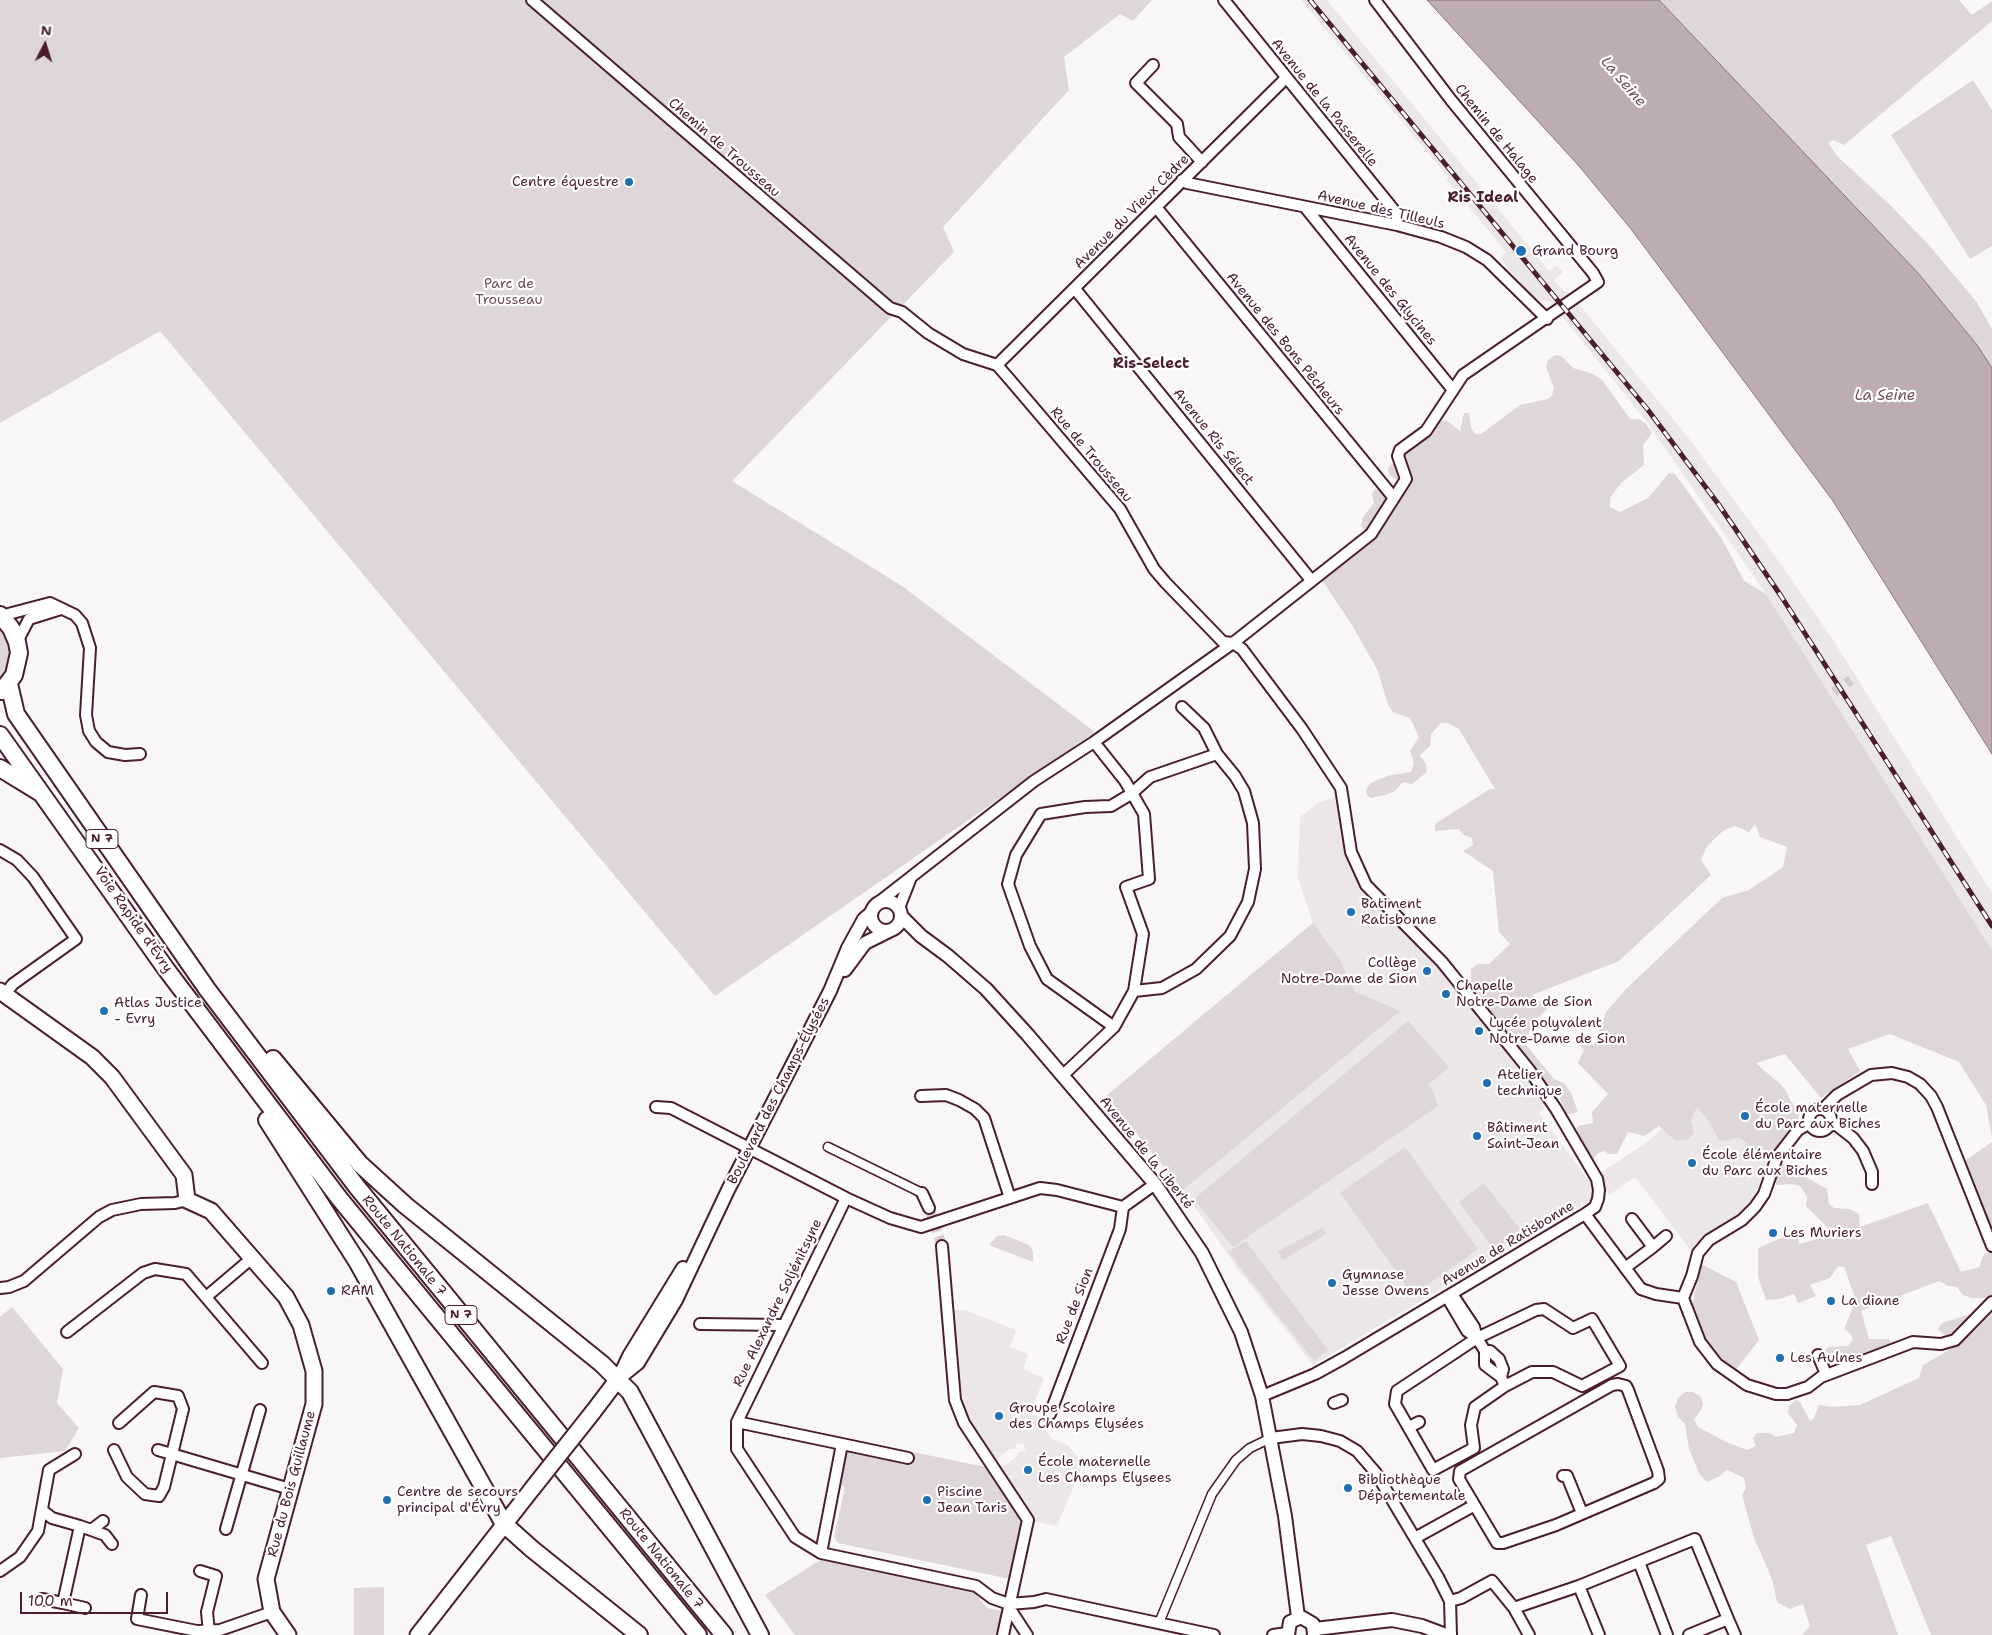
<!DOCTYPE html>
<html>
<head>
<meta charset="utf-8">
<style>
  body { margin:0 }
  #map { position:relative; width:1992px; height:1635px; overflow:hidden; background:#f8f6f7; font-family:"Shantell Sans",sans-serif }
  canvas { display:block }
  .north { position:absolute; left:20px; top:20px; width:50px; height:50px; -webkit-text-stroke:4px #fff; paint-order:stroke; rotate:5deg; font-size:14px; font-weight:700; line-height:20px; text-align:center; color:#4a1f2b }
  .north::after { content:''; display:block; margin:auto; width:18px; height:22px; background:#4a1f2b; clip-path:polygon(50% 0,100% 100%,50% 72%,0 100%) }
  .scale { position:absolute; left:20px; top:1592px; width:148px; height:22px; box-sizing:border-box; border:2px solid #4a1f2b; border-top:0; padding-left:6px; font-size:15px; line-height:18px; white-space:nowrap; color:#4a1f2b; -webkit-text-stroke:4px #fff; paint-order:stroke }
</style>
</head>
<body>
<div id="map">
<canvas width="1992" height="1635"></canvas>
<div class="north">N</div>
<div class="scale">100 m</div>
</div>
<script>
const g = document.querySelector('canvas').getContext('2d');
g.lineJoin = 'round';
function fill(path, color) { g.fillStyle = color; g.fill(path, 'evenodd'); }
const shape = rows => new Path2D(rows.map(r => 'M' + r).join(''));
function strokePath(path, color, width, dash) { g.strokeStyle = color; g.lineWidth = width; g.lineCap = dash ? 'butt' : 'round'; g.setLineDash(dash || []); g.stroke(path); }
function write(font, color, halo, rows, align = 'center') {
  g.font = font + ' "Shantell Sans",sans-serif'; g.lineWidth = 4.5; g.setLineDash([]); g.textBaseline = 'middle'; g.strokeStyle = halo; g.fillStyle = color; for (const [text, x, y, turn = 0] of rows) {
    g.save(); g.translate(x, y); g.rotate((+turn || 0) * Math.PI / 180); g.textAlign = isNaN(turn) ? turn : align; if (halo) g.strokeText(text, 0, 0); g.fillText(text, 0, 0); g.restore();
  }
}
fill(shape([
  [1301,0,1327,0,1549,271,1557,265,1563,272,1554,280,1563,290,1572,295,1555,308,1551,302,1536,299,1509,270,1501,257,1506,252,1446,179,1448,177],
  [1577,302,1691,441,1780,563,1833,640,1992,893,1992,950,1766,594,1647,422,1561,315],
  [1338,796,1364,892,1414,938,1524,1074,1541,1098,1544,1109,1539,1113,1594,1188,1592,1199,1584,1204,1313,1365,1238,1269,1183,1190,1106,1096,1313,923,1298,878,1300,817,1318,803],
  [1772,1026,1762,1060,1753,1066,1776,1082,1778,1080,1795,1107,1772,1149,1761,1181,1752,1199,1735,1216,1704,1235,1692,1252,1635,1177,1609,1195,1600,1173,1650,1140],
  [947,1310,965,1310,1016,1330,1010,1347,1028,1354,1024,1367,1025,1370,1044,1378,1030,1414,1043,1418,1041,1423,1052,1439,1068,1445,1083,1464,1057,1526,1028,1520,996,1472,1016,1457,1018,1453,1025,1451,1024,1444,1017,1444,1015,1449,1010,1449,990,1464,955,1400]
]), '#ebe6e8');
fill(shape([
  [0,0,1152,0,1133,21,1120,14,1064,57,1069,90,943,227,954,252,732,481,902,586,1095,732,715,996,160,331,0,423],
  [1659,0,1959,0,1972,15,1992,1,1992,21,1844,145,1833,140,1828,143,1837,156,1889,204,1928,244,1976,301,1992,329,1992,368,1981,352,1847,199],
  [1973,80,1992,110,1992,246,1970,259,1891,135],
  [1555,355,1561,356,1573,368,1593,374,1602,380,1630,419,1639,419,1646,424,1652,433,1643,445,1644,465,1621,483,1610,498,1610,507,1620,512,1648,498,1669,473,1675,474,1722,539,1744,581,1766,594,1992,950,1992,1137,1986,1105,1959,1062,1890,1034,1848,1049,1860,1071,1821,1098,1785,1054,1756,1063,1785,1089,1792,1104,1800,1110,1796,1134,1780,1151,1767,1157,1757,1157,1742,1151,1748,1144,1740,1137,1725,1141,1719,1140,1708,1120,1697,1107,1691,1119,1694,1133,1687,1140,1675,1140,1659,1126,1644,1136,1628,1132,1617,1154,1609,1154,1604,1151,1598,1153,1593,1159,1580,1151,1576,1132,1578,1126,1593,1123,1592,1112,1608,1094,1578,1063,1584,1050,1574,1039,1574,1036,1594,1045,1606,1012,1626,989,1722,898,1749,890,1783,867,1787,847,1760,837,1755,824,1749,832,1735,826,1724,830,1707,846,1701,860,1711,875,1619,961,1532,995,1547,1009,1535,1021,1524,1042,1554,1079,1564,1083,1571,1093,1578,1112,1567,1115,1555,1087,1540,1082,1471,996,1471,969,1478,964,1489,964,1510,944,1499,932,1493,871,1463,851,1473,845,1472,838,1464,835,1459,829,1435,831,1435,824,1490,789,1495,789,1459,729,1448,723,1441,723,1431,734,1430,746,1420,755,1426,764,1427,772,1412,784,1403,782,1395,791,1385,795,1371,798,1367,795,1366,789,1371,783,1387,776,1411,772,1414,763,1410,751,1419,737,1410,718,1393,712,1388,705,1378,671,1352,625,1322,580,1370,539,1361,525,1363,517,1374,503,1372,494,1375,489,1400,491,1402,483,1389,475,1388,468,1420,437,1442,421,1446,420,1460,431,1464,413,1469,413,1471,428,1475,434,1481,434,1520,405,1548,399,1552,396,1554,388,1546,367,1548,360],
  [0,625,8,639,10,652,8,666,0,680],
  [1313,923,1340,960,1354,991,1400,1011,1183,1190,1106,1096],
  [1408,1021,1449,1067,1428,1085,1433,1091,1438,1106,1233,1247,1194,1199],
  [1992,1142,1992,1243,1964,1174,1966,1160],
  [1405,1147,1478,1249,1413,1295,1340,1193],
  [1784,1163,1793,1166,1800,1174,1827,1189,1829,1204,1834,1208,1850,1209,1859,1214,1860,1227,1928,1203,1961,1272,1979,1267,1984,1254,1992,1252,1992,1635,1931,1635,1891,1536,1866,1545,1898,1635,1802,1635,1810,1626,1803,1604,1790,1609,1777,1602,1772,1579,1754,1538,1742,1495,1746,1488,1744,1478,1727,1470,1718,1477,1707,1482,1700,1475,1689,1449,1685,1424,1678,1417,1675,1407,1678,1398,1685,1392,1693,1392,1700,1396,1703,1403,1701,1410,1694,1419,1698,1427,1726,1442,1747,1450,1756,1446,1753,1438,1757,1433,1769,1433,1776,1437,1794,1433,1797,1425,1788,1413,1789,1406,1796,1400,1800,1402,1810,1421,1814,1418,1819,1405,1832,1407,1860,1405,1919,1378,1923,1365,1956,1346,1938,1329,1942,1323,1977,1312,1988,1305,1987,1298,1972,1298,1963,1295,1957,1287,1948,1286,1939,1281,1861,1311,1869,1339,1889,1339,1892,1345,1860,1360,1852,1356,1846,1358,1845,1363,1842,1364,1834,1357,1824,1358,1825,1350,1829,1347,1848,1346,1853,1339,1850,1333,1844,1329,1856,1300,1844,1267,1838,1266,1830,1278,1810,1285,1816,1296,1798,1303,1794,1294,1780,1299,1766,1300,1758,1277,1758,1248,1793,1233,1798,1233,1799,1244,1828,1236,1827,1227,1806,1206,1807,1197,1800,1186,1792,1184,1777,1185,1773,1180,1778,1170],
  [1484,1183,1522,1232,1494,1249,1459,1202],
  [1322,1228,1326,1234,1283,1260,1278,1251],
  [1004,1235,1029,1245,1033,1251,1033,1262,989,1245,997,1236],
  [1246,1241,1328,1350,1314,1361,1228,1252],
  [1701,1264,1736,1282,1759,1340,1735,1371,1705,1342,1692,1307],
  [12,1307,63,1369,57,1403,79,1428,65,1451,0,1458,0,1317],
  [850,1439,990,1468,1018,1511,1021,1520,1010,1579,838,1543,834,1537,845,1488,841,1484],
  [822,1559,974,1592,987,1608,1002,1611,997,1635,795,1635,765,1595],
  [384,1587,384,1635,354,1635,354,1588]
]), '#ded6d9');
const water = shape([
  [1427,0,1659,0,1918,273,1977,345,1992,368,1992,754,1833,501,1631,229,1579,166,1427,0]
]);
fill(water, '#bdadb0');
strokePath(water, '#8f747b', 1);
strokePath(shape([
  [1834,692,1851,680],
  [929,1208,942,1246]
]), '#d5cbce', 10, [10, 5]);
const pedestrian = shape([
  [828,1147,922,1193],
  [1159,1623,1212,1494,1236,1460,1250,1448,1271,1438]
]);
const minor = shape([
  [532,0,890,308,902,312,928,333,963,354,997,365,1011,381,1120,509,1154,569,1165,582,1223,642,1233,643,1242,649,1302,729,1341,788,1351,852,1366,885,1442,962,1530,1071,1556,1109,1597,1179,1599,1190,1598,1199,1595,1207,1585,1214,1344,1358,1315,1374,1262,1396],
  [1224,0,1397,214,1397,225],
  [1153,65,1136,83,1177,124,1179,137,1202,162],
  [1182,180,1187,183,1397,225,1441,237,1466,247,1487,260,1547,319],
  [1156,207,1394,498],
  [1305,207,1453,390],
  [1075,289,1311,580],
  [997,365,1286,78],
  [1,616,50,603,75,615,82,623,90,648,86,715,89,731,96,742,108,752,125,755,140,754],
  [17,642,29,619,61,609],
  [1182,707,1204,728,1217,754],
  [0,850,17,860,33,877,76,939,13,984,4,995],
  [879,902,1034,781,1094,742,1233,643,1371,534,1406,479,1398,456,1400,450,1426,431,1463,375,1598,282,1593,273,1451,100,1375,0],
  [899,908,910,880],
  [1114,1027,1047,979,1030,946,1008,884,1016,855,1041,814,1085,807,1111,806,1131,794,1150,777,1217,754,1235,776,1244,791,1253,823,1255,869,1248,902,1230,936,1196,969,1162,988,1134,991],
  [1062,1076,1114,1027,1134,991,1143,934,1126,887,1149,879,1144,814,1125,781,1094,742],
  [921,1096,946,1095,959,1100,975,1109,984,1118,1010,1198],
  [656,1107,671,1108,846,1198,890,1218,921,1227,1040,1188,1057,1190,1123,1207,1155,1184],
  [1823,1109,1837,1095,1871,1075,1892,1073,1908,1077,1920,1084,1931,1096,1937,1107,1992,1246],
  '1809 1120a11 11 0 1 1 22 0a11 11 0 1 1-22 0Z',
  [1831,1121,1853,1138,1863,1151,1872,1172,1872,1184],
  [1810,1123,1798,1130,1777,1157,1764,1194,1755,1207,1742,1220,1709,1240,1698,1253,1692,1276,1683,1298,1700,1342,1717,1364,1747,1385,1776,1394,1787,1394,1808,1387,1821,1377,1913,1342,1941,1344,1955,1340,1992,1302],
  [922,1193,929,1208],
  [846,1198,737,1422,737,1449,795,1537,821,1553,976,1586,992,1598,1009,1604,1034,1602,1046,1599,1214,1635],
  [1585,1214,1641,1289,1656,1294,1683,1298],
  [942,1246,955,1400,964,1423,1028,1520,1003,1635],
  [1653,1247,1666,1236],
  [1625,1268,1653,1247,1632,1219],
  [0,1288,9,1287,24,1281,99,1217,112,1210,141,1204,175,1203,187,1200],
  [1452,1294,1474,1327,1477,1338,1485,1351,1485,1365,1501,1377,1505,1386],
  [206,1297,252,1258],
  [1447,1297,1467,1331,1477,1338],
  [1544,1309,1573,1328,1592,1319,1620,1366,1582,1386,1553,1372,1532,1372,1505,1386,1475,1407,1471,1425,1474,1448,1433,1470,1395,1404,1397,1391,1477,1338,1536,1310,1544,1309],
  [700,1324,783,1325],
  [67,1332,143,1273,155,1269,186,1274,262,1363],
  [1485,1351,1490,1351,1499,1359,1503,1369,1501,1377],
  [1818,1355,1826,1374],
  [1618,1384,1626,1386,1628,1390,1658,1471,1659,1479,1654,1483,1556,1525,1503,1543,1497,1543,1459,1479,1460,1471,1612,1385,1618,1384],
  [1334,1403,1342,1400],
  [1050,1414,1120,1229,1123,1207],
  [737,1422,842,1444,821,1553],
  [1409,1427,1419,1422],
  [1271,1438,1302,1434,1321,1436,1340,1441,1357,1451,1376,1473,1438,1577,1450,1601,1451,1635],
  [842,1444,908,1458],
  [114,1450,127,1477,145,1494,159,1496,164,1487,183,1409,178,1396,154,1392,119,1423],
  [158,1450,290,1489],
  [1563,1476,1567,1476,1582,1513],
  [43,1511,52,1518,80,1526],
  [226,1529,260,1410],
  [91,1530,103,1521],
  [1415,1538,1473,1506],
  [1639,1562,1667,1635],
  [0,1571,20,1557,38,1531,49,1470,75,1454],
  [200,1571,216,1576,207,1612,209,1632],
  [1579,1586,1695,1539,1728,1619,1689,1635],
  [141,1595,137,1619,197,1631,220,1630,272,1612],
  [42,1599,63,1603,80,1526,105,1535,112,1544],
  [1450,1601,1461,1598,1492,1581,1514,1608,1529,1635],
  [63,1603,85,1608],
  [1514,1608,1579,1586,1599,1635],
  [1012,1612,1027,1635],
  [1728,1619,1735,1635],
  [1273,1635,1287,1633]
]);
const tertiary = shape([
  '871 916a15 15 0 1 1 30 0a15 15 0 1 1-30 0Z',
  [901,916,921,936,948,956,986,989,1027,1034,1155,1184,1202,1253,1241,1332,1262,1396,1285,1516,1298,1617],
  [845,970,865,943,889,931],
  [620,1375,629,1356,683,1268],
  [618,1379,638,1363,676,1300,728,1190,830,991,848,948,864,919,871,913],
  [1315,1629,1392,1620,1422,1626,1446,1635],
  [1288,1635,1290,1622,1301,1617,1313,1624,1314,1635]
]);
const secondary = shape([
  [0,991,92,1057,112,1077,184,1175,187,1200,211,1211,286,1297,301,1325,314,1371,314,1404,266,1579,272,1612,288,1635],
  [593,1412,618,1379],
  [418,1635,532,1489]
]);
const primary = shape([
  [0,615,11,628,17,642,19,653,14,675,2,691],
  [9,684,16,714,207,989,357,1187,724,1635],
  [0,735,166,969,339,1198,698,1635],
  [0,768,39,792],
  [273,1059,360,1164,405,1205,602,1364,630,1392,760,1635],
  [267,1120,358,1263,504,1524,532,1549,639,1635]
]);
strokePath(pedestrian, '#4a1f2b', 11);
strokePath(minor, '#4a1f2b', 14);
strokePath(tertiary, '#4a1f2b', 16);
strokePath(secondary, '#4a1f2b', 19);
strokePath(primary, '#4a1f2b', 20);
strokePath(pedestrian, '#fff', 8);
strokePath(minor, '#fff', 10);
strokePath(tertiary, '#fff', 12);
strokePath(secondary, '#fff', 15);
strokePath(primary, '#fff', 16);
const rail = shape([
  [1310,0,1648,410,1719,505,1781,596,1992,926]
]);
strokePath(rail, '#4a1f2b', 5);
strokePath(rail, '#fff', 3, [9]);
const secondaryBridge = shape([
  [532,1489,593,1412]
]);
strokePath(secondaryBridge, '#4a1f2b', 19, []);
strokePath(secondaryBridge, '#fff', 15);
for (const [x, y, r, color] of [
  [629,182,5,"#1f6fb2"],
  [1521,251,6,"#1f6fb2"],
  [1351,912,5,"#1f6fb2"],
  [1427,971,5,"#1f6fb2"],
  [1446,994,5,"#1f6fb2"],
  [104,1011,5,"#1f6fb2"],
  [1479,1031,5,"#1f6fb2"],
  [1487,1083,5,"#1f6fb2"],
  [1745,1116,5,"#1f6fb2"],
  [1477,1136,5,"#1f6fb2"],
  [1692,1163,5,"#1f6fb2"],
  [1773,1233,5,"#1f6fb2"],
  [1332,1283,5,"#1f6fb2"],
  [331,1291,5,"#1f6fb2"],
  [1831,1301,5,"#1f6fb2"],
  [1780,1358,5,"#1f6fb2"],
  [999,1416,5,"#1f6fb2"],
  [1028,1470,5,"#1f6fb2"],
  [1348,1488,5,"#1f6fb2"],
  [387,1500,5,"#1f6fb2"],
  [927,1500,5,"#1f6fb2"]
]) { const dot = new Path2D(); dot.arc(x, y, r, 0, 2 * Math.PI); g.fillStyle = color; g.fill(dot); strokePath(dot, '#fff', 2); }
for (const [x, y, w] of [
  [102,839,32],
  [461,1315,32]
]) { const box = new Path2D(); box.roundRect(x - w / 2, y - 9.5, w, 19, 4); g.fillStyle = '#fff'; g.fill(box); strokePath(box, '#4a1f2b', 1); }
write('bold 12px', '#4a1f2b', null, [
  ["N 7",102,839],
  ["N 7",461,1315]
]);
write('14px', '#4a1f2b', '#fff', [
  ["Avenue de la Passerelle",1324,103,51],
  ["Chemin de Halage",1496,134,51],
  ["Chemin de Trousseau",724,148,41],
  ["Avenue des Tilleuls",1381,210,13],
  ["Avenue du Vieux Cèdre",1132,212,-45],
  ["Avenue des Glycines",1390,290,51],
  ["Avenue des Bons Pêcheurs",1285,344,51],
  ["Avenue Ris Sélect",1213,437,51],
  ["Rue de Trousseau",1091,455,50],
  ["Voie Rapide d'Évry",133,920,55],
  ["Boulevard des Champs-Élysées",779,1091,-63],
  ["Avenue de la Liberté",1146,1153,51],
  ["Avenue de Ratisbonne",1508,1244,-31],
  ["Route Nationale 7",404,1246,51],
  ["Rue Alexandre Soljénitsyne",778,1303,-64],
  ["Rue de Sion",1075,1306,-69],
  ["Rue du Bois Guillaume",292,1484,-75],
  ["Route Nationale 7",661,1559,51]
]);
write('14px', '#4a1f2b', '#fff', [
  ["Centre équestre",619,182,"right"],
  ["Grand Bourg",1532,251],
  ["Batiment",1361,904],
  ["Ratisbonne",1361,920],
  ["Collège",1417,963,"right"],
  ["Notre-Dame de Sion",1417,979,"right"],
  ["Chapelle",1456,986],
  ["Notre-Dame de Sion",1456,1002],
  ["Atlas Justice",114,1003],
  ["- Evry",114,1019],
  ["Lycée polyvalent",1489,1023],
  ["Notre-Dame de Sion",1489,1039],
  ["Atelier",1497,1075],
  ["technique",1497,1091],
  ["École maternelle",1755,1108],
  ["du Parc aux Biches",1755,1124],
  ["Bâtiment",1487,1128],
  ["Saint-Jean",1487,1144],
  ["École élémentaire",1702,1155],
  ["du Parc aux Biches",1702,1171],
  ["Les Muriers",1783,1233],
  ["Gymnase",1342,1275],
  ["Jesse Owens",1342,1291],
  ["RAM",341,1291],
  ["La diane",1841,1301],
  ["Les Aulnes",1790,1358],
  ["Groupe Scolaire",1009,1408],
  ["des Champs Elysées",1009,1424],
  ["École maternelle",1038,1462],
  ["Les Champs Elysees",1038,1478],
  ["Bibliothèque",1358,1480],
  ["Départementale",1358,1496],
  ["Centre de secours",397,1492],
  ["principal d'Évry",397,1508],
  ["Piscine",937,1492],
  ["Jean Taris",937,1508]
], 'left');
write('14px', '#6f4d56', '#fff', [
  ["Parc de",509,284],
  ["Trousseau",509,300]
]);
write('italic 15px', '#72515a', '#fff', [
  ["La Seine",1623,82,49],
  ["La Seine",1885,396]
]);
write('bold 15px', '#4a1f2b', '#fff', [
  ["Ris Ideal",1483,198],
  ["Ris-Select",1151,364]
]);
</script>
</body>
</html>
